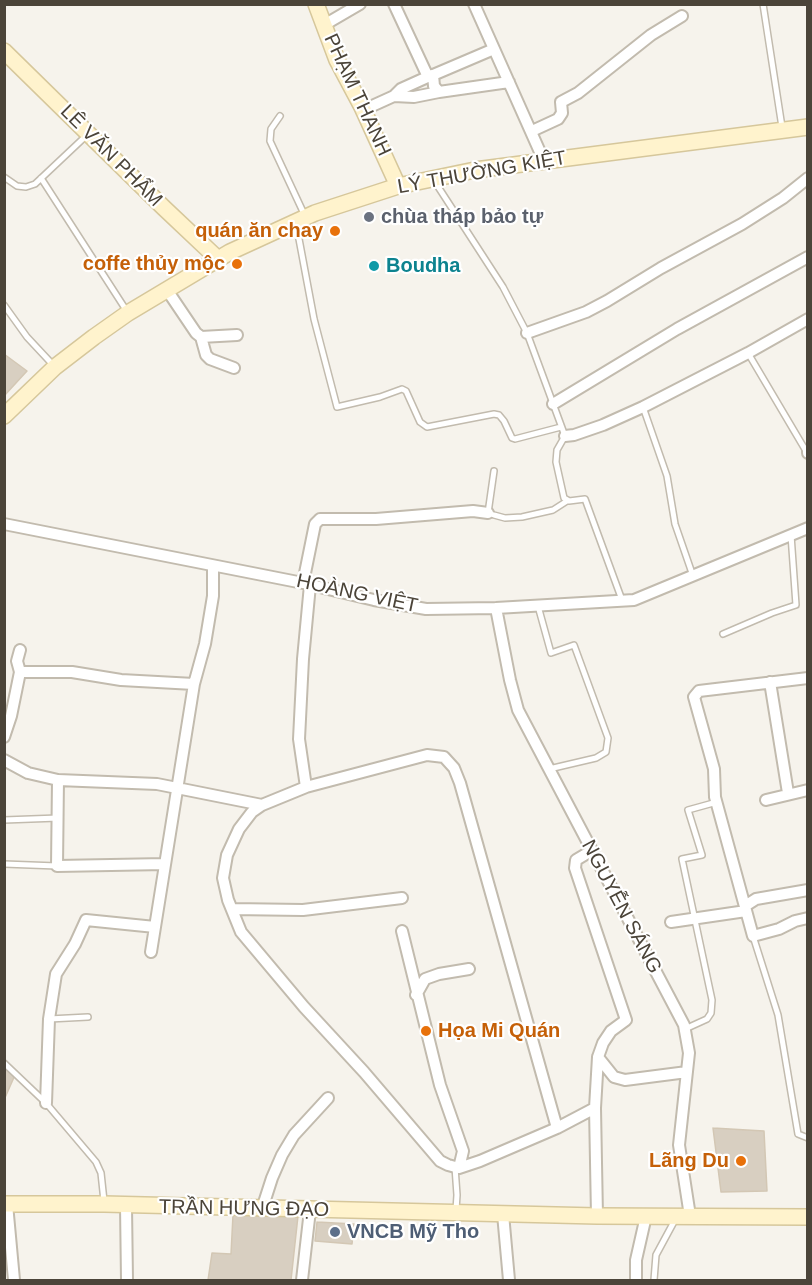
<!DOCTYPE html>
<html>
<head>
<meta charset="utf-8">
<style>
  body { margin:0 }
  #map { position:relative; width:812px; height:1285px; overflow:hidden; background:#f6f3ec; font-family:Arial,sans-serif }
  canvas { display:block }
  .frame { position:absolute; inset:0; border:6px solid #4b4439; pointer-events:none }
</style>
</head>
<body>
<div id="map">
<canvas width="812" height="1285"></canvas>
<div class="frame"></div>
</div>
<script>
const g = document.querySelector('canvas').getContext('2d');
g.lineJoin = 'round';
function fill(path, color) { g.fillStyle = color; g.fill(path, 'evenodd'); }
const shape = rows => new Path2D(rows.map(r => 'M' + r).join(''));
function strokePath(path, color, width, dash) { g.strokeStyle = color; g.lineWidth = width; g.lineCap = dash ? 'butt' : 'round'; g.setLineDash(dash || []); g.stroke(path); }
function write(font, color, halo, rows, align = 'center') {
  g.font = font + ' Arial,sans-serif'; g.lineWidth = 4.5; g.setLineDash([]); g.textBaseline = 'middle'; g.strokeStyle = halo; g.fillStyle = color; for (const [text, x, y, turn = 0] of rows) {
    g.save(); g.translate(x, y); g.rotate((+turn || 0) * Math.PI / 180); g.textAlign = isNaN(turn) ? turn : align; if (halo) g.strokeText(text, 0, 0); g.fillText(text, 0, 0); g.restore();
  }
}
const building = shape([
  [4,354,27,371,4,396,4,354],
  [4,1065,15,1075,4,1100,4,1065],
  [713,1128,764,1131,767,1191,721,1192,713,1128],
  [233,1215,298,1216,291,1280,208,1280,212,1253,231,1254,233,1215],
  [317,1222,354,1224,352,1244,315,1241,317,1222]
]);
fill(building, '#d8cfc1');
strokePath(building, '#d3c7b4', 1.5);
const lane = shape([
  [763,4,782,127],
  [280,116,271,129,270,141,305,216],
  [4,177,17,186,26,187,35,184,87,135],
  [41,178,128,313],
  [435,182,503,287,527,333,565,436,557,450,556,462,564,498,569,501,585,499,622,600],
  [296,223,314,319,337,407,380,397,402,389,406,391,420,422,427,427,494,414,499,415,504,421,512,438,515,439,561,427],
  [4,305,27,337,55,367],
  [748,353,806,451],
  [643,407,667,476,675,524,693,576],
  [494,471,488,513,494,515,505,518,522,517,553,510,567,501],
  [538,606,551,653,574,645,608,738,606,752,596,758,549,769],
  [723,634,772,613,796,605,791,535],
  [4,820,58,818],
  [4,864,57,866],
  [753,936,778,1015,798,1134,808,1138],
  [49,1019,88,1017],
  [685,1029,707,1019,711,1013,712,1000,682,859,702,855,688,810,717,802],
  [4,1063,46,1103,96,1162,101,1173,104,1201],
  [455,1167,457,1195,456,1210],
  [654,1280,656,1255,676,1218]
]);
const street = shape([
  [394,4,428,77],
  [474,4,544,161],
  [324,25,360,4],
  [494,49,433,75,434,86,439,92,509,82],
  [394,96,414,97,439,92],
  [362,107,372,106,394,96,401,89,432,75],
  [532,131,558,119,562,113,561,102,578,93,651,35,682,16],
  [167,290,196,333,201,337,237,335],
  [527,333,586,312,607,301,661,268,742,224,783,198,808,178],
  [201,337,206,355,210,359,234,368],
  [553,404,677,329,808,257],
  [565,436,574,435,603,425,643,407,748,353,808,319],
  [808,450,808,453],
  [4,524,303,583,374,600,426,609,496,608,634,600,808,528],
  [303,583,315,524,320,519,376,519,473,511,488,513],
  [310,585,303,659,299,739,306,787,262,805,252,812,239,829,227,855,223,878,228,900,241,932,304,1007,364,1072,440,1161,448,1165,459,1168,480,1161,557,1128,595,1108],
  [496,608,510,680,518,710,684,1025,689,1053,679,1145,690,1216],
  [20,672,72,672,121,680,194,684],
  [808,678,699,691,694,697,714,769,715,797,753,936,779,929,795,921,808,918],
  [770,682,788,793],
  [4,737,11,716,20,672,17,661,20,650],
  [4,760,28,773,58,780],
  [306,787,427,755,444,757,454,768,460,783,557,1128],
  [766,800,808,790],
  [591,851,576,860,575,868,626,1020,611,1031,603,1043,598,1057,595,1108,597,1216],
  [165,864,57,866,58,780,157,784,262,805],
  [745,906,756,899,808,890],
  [232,909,303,910,402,898],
  [671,922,746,911],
  [402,931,440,1085,463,1151,459,1168],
  [151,952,194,684,205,644,213,596,213,566],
  [416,995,425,979,439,974,469,969],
  [598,1057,614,1077,625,1080,687,1072],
  [46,1103,49,1019,56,974,75,944,86,920,155,927],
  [7,1204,14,1280],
  [126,1206,127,1280],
  [262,1209,272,1178,282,1155,294,1135,328,1098],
  [503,1214,509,1280],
  [302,1280,310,1210],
  [636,1280,636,1260,646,1216]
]);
const secondary = shape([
  [316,4,337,60,362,107,398,186],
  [4,51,164,208,218,259],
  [4,416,55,367,94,337,128,313,230,252,315,213,398,186,475,170,808,127],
  [4,1204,104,1204,597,1216,808,1217]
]);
strokePath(lane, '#c2bbae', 8);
strokePath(street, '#c2bbae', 14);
strokePath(secondary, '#d6c79b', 18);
strokePath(lane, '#fff', 5);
strokePath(street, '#fff', 10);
strokePath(secondary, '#fff3cd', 15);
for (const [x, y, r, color] of [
  [369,217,6,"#6b7280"],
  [335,231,6,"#e8710a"],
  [237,264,6,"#e8710a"],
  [374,266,6,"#0f9aa8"],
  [426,1031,6,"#e8710a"],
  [741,1161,6,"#e8710a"],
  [335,1232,6,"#5c6f8a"]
]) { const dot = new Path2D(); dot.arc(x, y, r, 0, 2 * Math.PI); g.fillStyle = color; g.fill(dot); strokePath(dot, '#fff', 2); }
write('20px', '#4b4439', '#fff', [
  ["PHẠM THANH",357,95,65],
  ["LÊ VĂN PHẨM",111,156,45],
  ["LÝ THƯỜNG KIỆT",482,173,-10],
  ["HOÀNG VIỆT",357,594,12],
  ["NGUYỄN SÁNG",621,907,62],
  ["TRẦN HƯNG ĐẠO",244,1209,1]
]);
write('bold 20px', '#5b616d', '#fff', [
  ["chùa tháp bảo tự",381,217]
], 'left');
write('bold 20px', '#c56008', '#fff', [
  ["quán ăn chay",323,231],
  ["coffe thủy mộc",225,264],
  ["Họa Mi Quán",438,1031,"left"],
  ["Lãng Du",729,1161]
], 'right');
write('bold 20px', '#0d838f', '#fff', [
  ["Boudha",386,266]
], 'left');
write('bold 20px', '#4e5e75', '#fff', [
  ["VNCB Mỹ Tho",347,1232]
], 'left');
</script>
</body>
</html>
